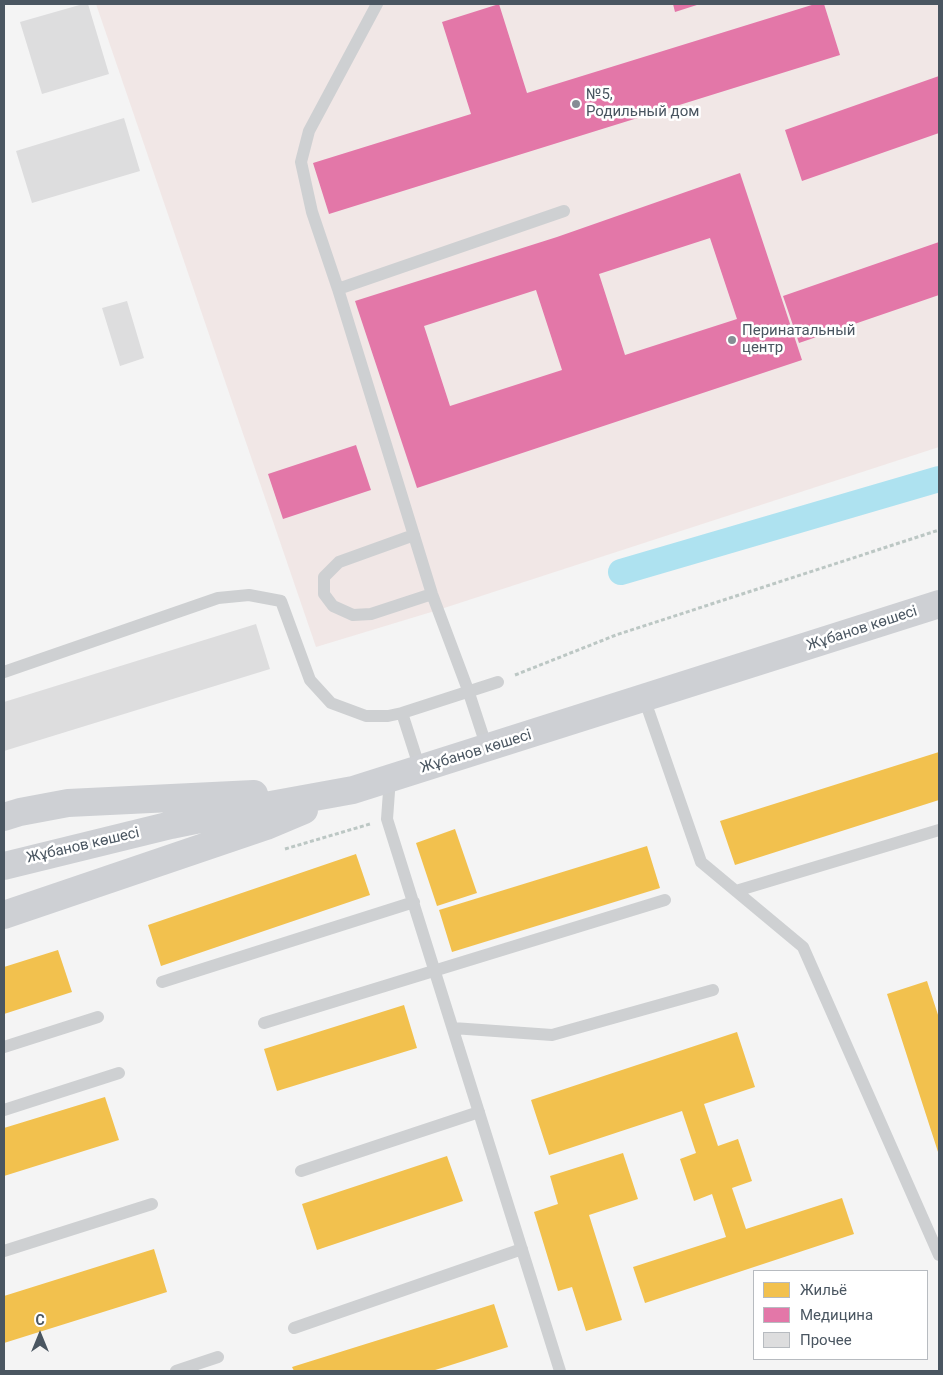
<!DOCTYPE html>
<html>
<head>
<meta charset="utf-8">
<style>
  body { margin:0 }
  #map { position:relative; width:943px; height:1375px; overflow:hidden; background:#f4f4f4; font-family:Roboto,sans-serif }
  canvas { display:block }
  .frame { position:absolute; inset:0; border:5px solid #4a5661; pointer-events:none }
  .legend { position:absolute; left:753px; top:1270px; width:175px; height:90px; box-sizing:border-box; background:#fff; border:1px solid #b7bbc0; margin:0; padding:6px 9px; list-style:none; font-size:15px; color:#4a5661 }
  .legend li { display:flex; align-items:center; gap:10px; height:25px }
  .legend b { width:25px; border:1px solid #b7bbc0 }
  .north { position:absolute; left:15px; top:1310px; width:50px; height:50px; -webkit-text-stroke:4px #fff; paint-order:stroke; rotate:0deg; font-size:14px; font-weight:700; line-height:20px; text-align:center; color:#4a5661 }
  .north::after { content:''; display:block; margin:auto; width:18px; height:22px; background:#4a5661; clip-path:polygon(50% 0,100% 100%,50% 72%,0 100%) }
</style>
</head>
<body>
<div id="map">
<canvas width="943" height="1375"></canvas>
<div class="frame"></div>
<ul class="legend">
<li><b style="height:14px;background:#f2c14e"></b>Жильё</li>
<li><b style="height:14px;background:#e377a8"></b>Медицина</li>
<li><b style="height:14px;background:#ddddde"></b>Прочее</li>
</ul>
<div class="north">С</div>
</div>
<script>
const g = document.querySelector('canvas').getContext('2d');
g.lineJoin = 'round';
function fill(path, color) { g.fillStyle = color; g.fill(path, 'evenodd'); }
const shape = rows => new Path2D(rows.map(r => 'M' + r).join(''));
function strokePath(path, color, width, dash) { g.strokeStyle = color; g.lineWidth = width; g.lineCap = dash ? 'butt' : 'round'; g.setLineDash(dash || []); g.stroke(path); }
function write(font, color, halo, rows, align = 'center') {
  g.font = font + ' Roboto,sans-serif'; g.lineWidth = 5; g.setLineDash([]); g.textBaseline = 'middle'; g.strokeStyle = halo; g.fillStyle = color; for (const [text, x, y, turn = 0] of rows) {
    g.save(); g.translate(x, y); g.rotate((+turn || 0) * Math.PI / 180); g.textAlign = isNaN(turn) ? turn : align; if (halo) g.strokeText(text, 0, 0); g.fillText(text, 0, 0); g.restore();
  }
}
fill(shape([
  [96,4,939,4,939,447,438,610,316,647]
]), '#f1e7e6');
fill(shape([
  [939,752,939,800,735,865,720,821],
  [455,829,477,893,437,906,416,843],
  [647,846,660,888,452,952,439,910],
  [356,854,370,895,161,966,148,925],
  [58,950,72,992,4,1014,4,967],
  [927,981,939,1018,939,1155,887,994],
  [404,1005,417,1048,277,1091,264,1049],
  [737,1032,755,1087,704,1104,718,1146,738,1139,752,1181,732,1188,746,1229,842,1198,854,1234,645,1303,633,1267,726,1237,712,1194,694,1201,680,1159,696,1153,682,1111,549,1155,531,1100],
  [105,1097,119,1140,4,1176,4,1128],
  [623,1153,638,1199,589,1215,622,1320,586,1331,572,1287,558,1291,534,1212,558,1204,550,1176],
  [447,1156,463,1201,317,1250,302,1204],
  [154,1249,167,1292,4,1343,4,1296],
  [494,1304,508,1347,432,1371,294,1371,292,1367]
]), '#f2c14e');
fill(shape([
  [499,4,527,93,815,4,824,4,840,55,329,214,313,163,471,114,442,22],
  [673,4,700,4,675,12],
  [939,76,939,133,802,181,785,130],
  [740,173,802,360,417,488,355,301,557,237],
  [710,238,737,319,625,355,599,274],
  [536,290,562,370,450,406,424,326],
  [939,242,939,295,799,343,783,296],
  [356,445,371,490,283,519,268,474]
]), '#e377a8');
strokePath(shape([
  [621,572,939,479]
]), '#aee2f0', 26);
fill(shape([
  [83,4,88,4,109,74,42,94,20,22],
  [124,118,140,171,32,203,16,151],
  [127,301,144,358,120,366,102,308],
  [256,624,270,669,4,751,4,702]
]), '#ddddde');
strokePath(shape([
  [515,675,616,635,939,530],
  [285,849,370,824]
]), '#bcc7c4', 3, [4, 2.5]);
strokePath(shape([
  [377,4,309,131,301,162,312,212,338,289,432,594,468,690,487,748],
  [338,289,564,211],
  [414,535,339,562,324,577,324,594,333,606,353,615,371,614,432,594],
  [4,672,218,598,249,595,281,601,310,680,331,703,366,716,388,716,402,713,498,682],
  [644,698,701,862,803,947,939,1255],
  [402,713,420,769],
  [390,778,387,819,560,1371],
  [736,891,939,830],
  [162,982,414,902],
  [264,1023,665,900],
  [453,1028,552,1035,713,990],
  [4,1047,98,1017],
  [4,1110,119,1073],
  [301,1171,479,1112],
  [4,1251,152,1204],
  [294,1328,522,1249],
  [176,1371,218,1357]
]), '#ced0d2', 12);
strokePath(shape([
  [4,817,20,812,68,803,254,794],
  [4,866,171,825,254,808,353,790,939,604],
  [4,915,266,826,304,810]
]), '#ced0d4', 28);
for (const [x, y, r, color] of [
  [576,104,5,"#868d94"],
  [732,340,5,"#868d94"]
]) { const dot = new Path2D(); dot.arc(x, y, r, 0, 2 * Math.PI); g.fillStyle = color; g.fill(dot); strokePath(dot, '#fff', 2); }
write('15px', '#4a5661', '#fff', [
  ["№5,",586,95],
  ["Родильный дом",586,112],
  ["Перинатальный",742,331],
  ["центр",742,348]
], 'left');
write('15px', '#4a5661', '#fff', [
  ["Жұбанов көшесі",862,629,-18],
  ["Жұбанов көшесі",476,752,-17],
  ["Жұбанов көшесі",83,846,-13]
]);
</script>
</body>
</html>
